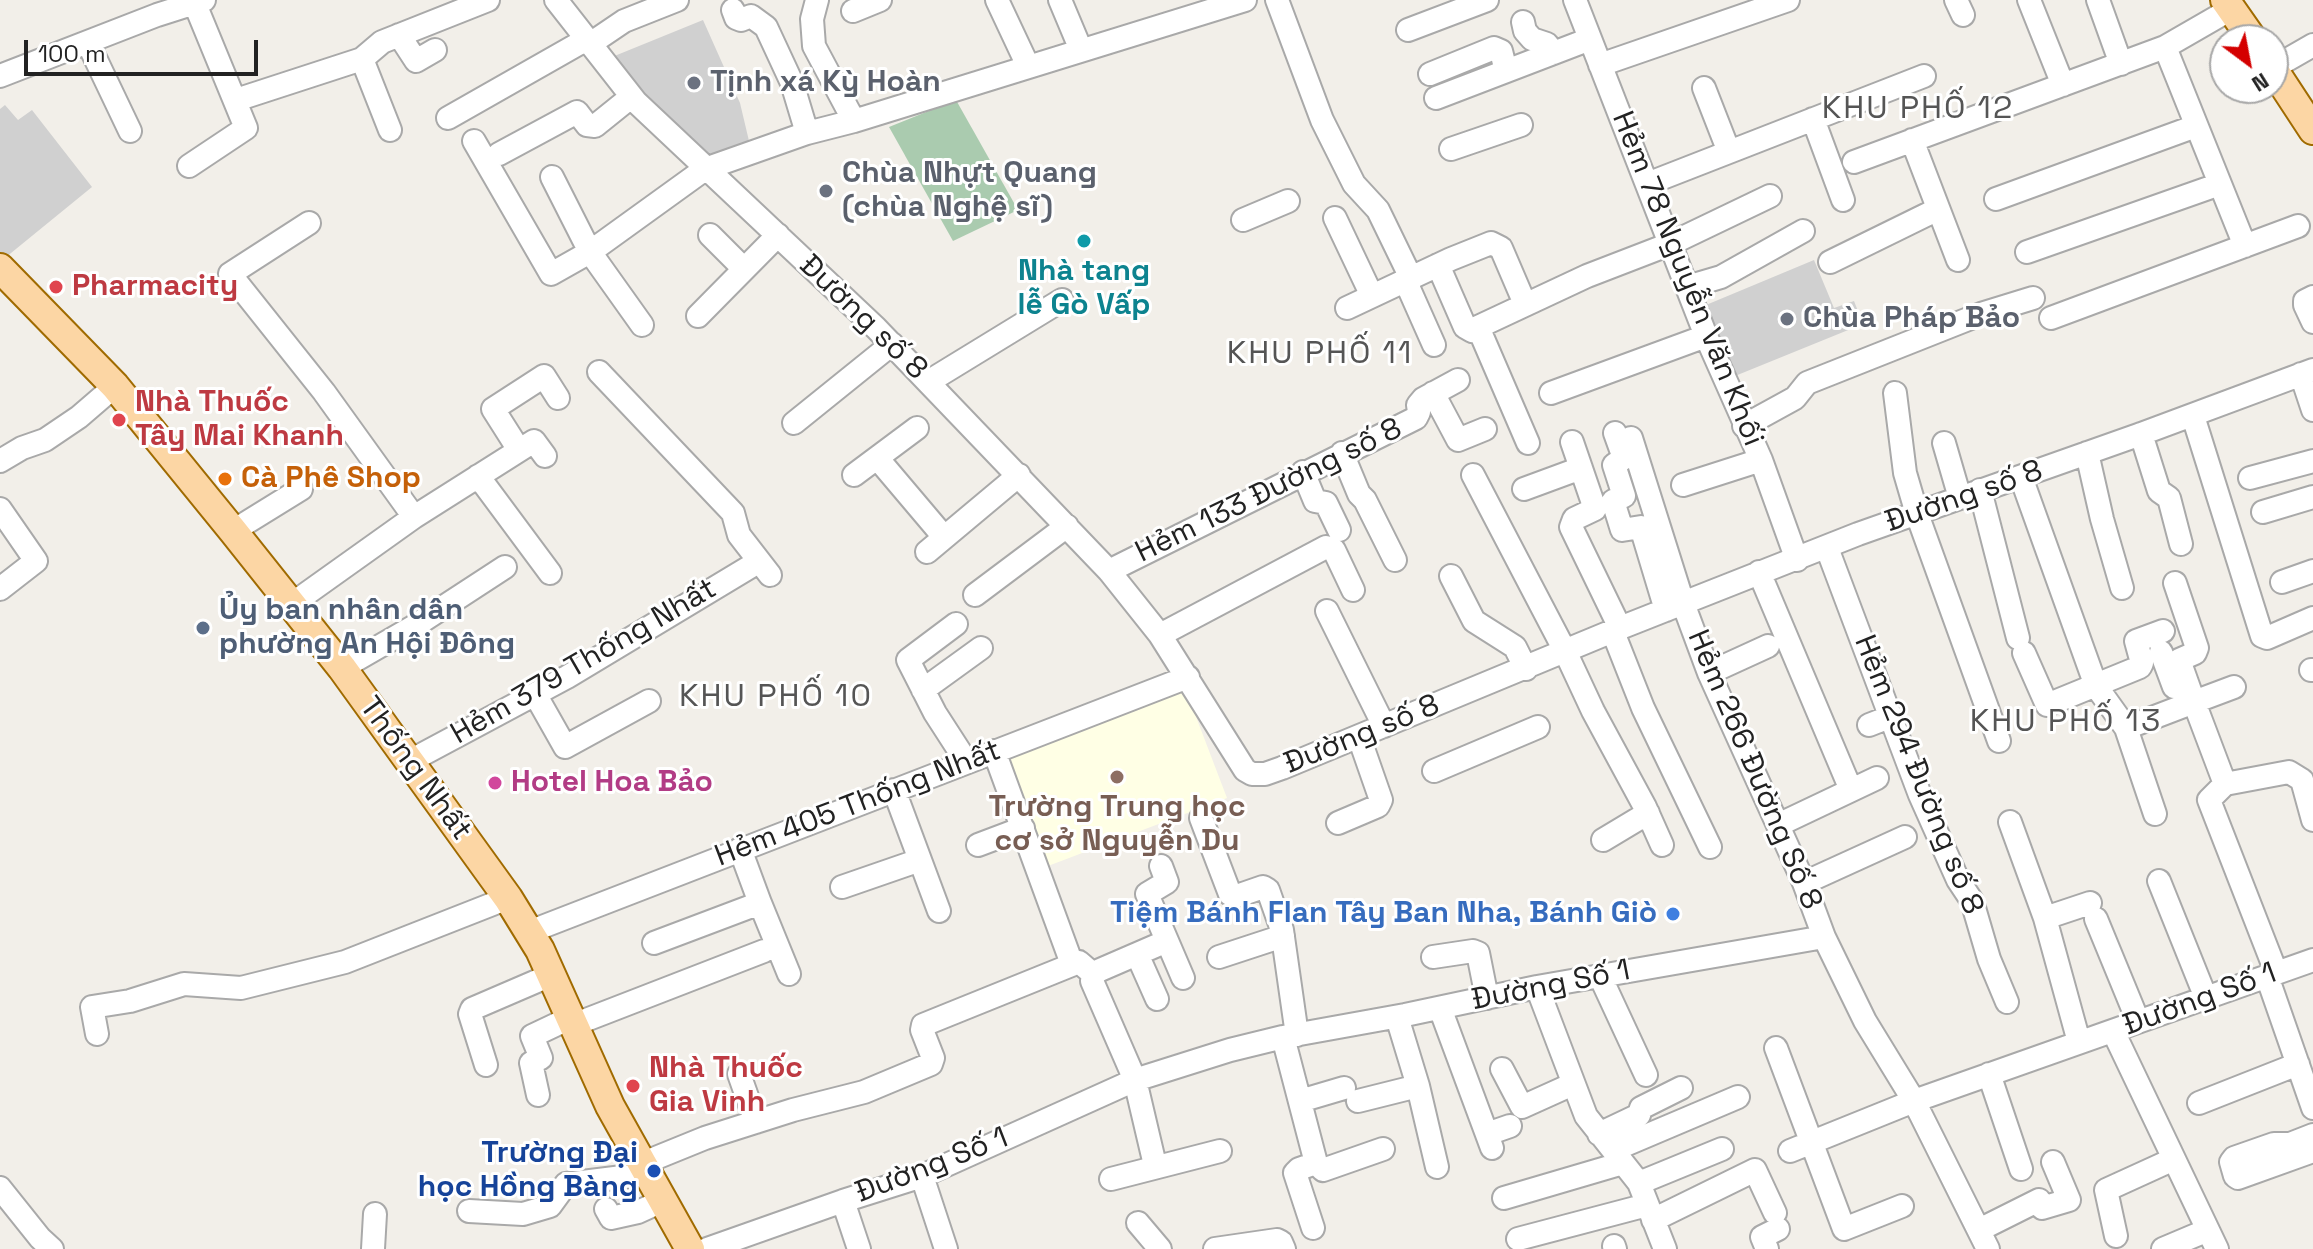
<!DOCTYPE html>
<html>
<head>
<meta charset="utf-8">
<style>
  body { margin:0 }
  #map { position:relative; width:2313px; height:1249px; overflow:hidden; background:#f2efe9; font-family:"Space Grotesk",sans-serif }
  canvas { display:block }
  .north { position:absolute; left:2209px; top:24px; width:80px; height:80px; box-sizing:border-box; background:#fff; border:2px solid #a7a7a7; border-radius:50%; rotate:148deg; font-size:22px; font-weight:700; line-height:32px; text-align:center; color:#222 }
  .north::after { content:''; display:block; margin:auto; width:28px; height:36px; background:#d40000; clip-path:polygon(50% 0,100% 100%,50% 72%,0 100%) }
  .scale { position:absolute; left:24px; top:40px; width:234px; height:36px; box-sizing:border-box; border:4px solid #222; border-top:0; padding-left:10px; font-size:24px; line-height:28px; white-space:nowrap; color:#222; -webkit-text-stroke:6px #fff; paint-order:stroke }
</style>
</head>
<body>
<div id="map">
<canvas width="2313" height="1249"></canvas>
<div class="north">N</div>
<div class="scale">100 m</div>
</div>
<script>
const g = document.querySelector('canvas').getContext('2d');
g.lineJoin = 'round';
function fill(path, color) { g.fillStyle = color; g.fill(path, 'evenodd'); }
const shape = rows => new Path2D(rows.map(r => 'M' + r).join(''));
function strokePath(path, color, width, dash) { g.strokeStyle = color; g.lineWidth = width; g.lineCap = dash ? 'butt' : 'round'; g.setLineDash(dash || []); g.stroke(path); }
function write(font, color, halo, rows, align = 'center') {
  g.font = font + ' "Space Grotesk",sans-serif'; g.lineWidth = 6; g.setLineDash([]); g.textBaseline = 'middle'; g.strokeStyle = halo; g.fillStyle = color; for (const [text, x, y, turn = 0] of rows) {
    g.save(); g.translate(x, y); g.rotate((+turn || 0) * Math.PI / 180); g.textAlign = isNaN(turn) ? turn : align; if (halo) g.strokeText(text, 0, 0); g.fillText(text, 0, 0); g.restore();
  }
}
fill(shape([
  [1185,688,1227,798,1048,866,1006,757]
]), '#ffffe5');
fill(shape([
  [703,20,740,103,749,141,702,157,663,121,612,57],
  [5,105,18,120,32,110,92,187,0,262,0,109],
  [1814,260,1834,308,1854,301,1863,324,1735,376,1706,305]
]), '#d0d0d0');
fill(shape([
  [956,100,1018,210,953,241,889,127]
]), '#aacbaf');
const minor = shape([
  [556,0,636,102,876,328,1109,571,1160,635,1245,770,1252,774,1265,774,1282,768,1620,628,1858,534,2141,434,2313,370],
  [817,0,812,19,814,46,854,121],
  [997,0,1028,66],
  [1060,0,1081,50],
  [1277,0,1322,120,1354,184,1378,210,1411,278],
  [1575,0,1706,336,1761,460,1797,560],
  [1956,0,1963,15],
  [2029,0,2063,85],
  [2098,0,2121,64],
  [733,10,736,18,741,20,751,16,766,27,792,83,807,133],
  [853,11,880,0],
  [1523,22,1525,31,1532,39,1547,44,1553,53],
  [1408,30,1487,0],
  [399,35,416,61,435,50],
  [88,43,130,131],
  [590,44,624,21,677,0],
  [2165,47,2245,246],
  [362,59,390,130],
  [1600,65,1788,0],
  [2273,68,2313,45],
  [1430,74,1494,48,1501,51,1506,71],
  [0,76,157,15,204,0],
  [1704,88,1729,152],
  [1436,98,1590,39],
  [236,100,362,59,382,42,488,0],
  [448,118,587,39],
  [1813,119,1843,200],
  [1912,140,1958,260],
  [474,141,551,274,590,252,705,169,807,133,854,121,1245,0],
  [1451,149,1521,125],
  [499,154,577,112,587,125,595,126,631,97],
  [1854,162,2165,47,2231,9],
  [189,166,246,128,195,4],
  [552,177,590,252,642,325],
  [1647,184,1924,76],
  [1996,199,2196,126],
  [1335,218,1372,296],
  [1243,220,1288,201],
  [309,223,230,274,324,392,414,517],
  [710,235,744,269],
  [2027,252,2220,184],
  [1830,262,1938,209],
  [1438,265,1465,327,1472,331,1478,327],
  [1406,282,1434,345],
  [1687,287,1721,277,1803,231],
  [2313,297,2305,301,2305,305,2313,322],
  [1347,308,1451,259,1491,243,1501,248,1525,304],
  [698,316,778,235],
  [2051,318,2298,226],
  [599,372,733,513,739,535,770,575],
  [2301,374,2313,410],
  [928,382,1062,300],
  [1433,393,1458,440,1485,429],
  [1551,393,1706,336],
  [1895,393,1905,473,1917,514,1999,741],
  [2193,416,2262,636,2267,638,2313,618],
  [794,423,892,344],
  [1744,426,1795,398,1807,383,1981,314,2033,298],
  [1615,433,1624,458,1614,465,1624,496,1613,501,1622,530,1641,527,1666,610],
  [2141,434,2159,491,2169,498,2181,544],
  [1631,438,1683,603,1709,673,1804,883,1824,937],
  [1572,442,1595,509,1574,519,1571,527,1620,628],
  [1528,443,1478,327,1587,276,1670,244,1770,196],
  [1944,443,1960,498],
  [519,450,493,409,544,376,558,398],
  [1342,453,1359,494,1365,500,1395,560],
  [2087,453,2102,519,2122,588],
  [878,459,944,537],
  [0,461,22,448,45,440,79,417,115,386],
  [1303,472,1315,501,1326,503,1339,530],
  [854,475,917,428],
  [1473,475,1565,651,1593,711,1645,807,1662,845],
  [478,476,550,573],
  [2021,477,2096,686,2126,728,2155,814],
  [2250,478,2313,461],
  [1683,485,1761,460],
  [1524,489,1581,468],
  [1980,490,2018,638],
  [0,509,36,561,0,589],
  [2263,512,2313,497],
  [233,531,301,489],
  [1827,548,1920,795,1958,880,1972,901,1989,959,2007,1002],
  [927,552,1019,475],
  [1109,571,1416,418,1419,412,1418,405,1423,399,1458,380],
  [1759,572,1851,790],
  [1451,576,1474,621,1515,647,1526,669],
  [2282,582,2313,571],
  [975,595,1067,526],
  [292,604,414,517,534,441,545,456],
  [1327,611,1384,726],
  [956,624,908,660,935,713,966,761],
  [1613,632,1643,708,1710,847],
  [1160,635,1326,547,1334,550,1353,590],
  [2161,652,2174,687],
  [2024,653,2047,705,2140,667,2142,663,2136,641,2163,631],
  [342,668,413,627,505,567],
  [2311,670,2313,670],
  [1709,673,1768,646],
  [2234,687,2194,702,2225,784,2209,800,2276,972],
  [923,690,981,648],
  [535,694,565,747,649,701],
  [1869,725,1892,716],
  [2126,728,2194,702,2179,660,2195,653,2197,648,2175,583],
  [994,751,1072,964],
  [410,761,567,677,758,562],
  [1434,771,1538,727],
  [2225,784,2289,772,2302,780,2313,820],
  [894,790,939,911],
  [1201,818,1230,894,1237,896,1263,887,1268,890,1282,930,1297,1035],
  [2010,822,2045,918,2079,1042],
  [1338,823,1378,806,1381,800,1359,737],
  [1778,825,1877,778],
  [1603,840,1648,813],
  [978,845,1023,828],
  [1161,866,1167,882,1147,894,1183,978],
  [2159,881,2206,998],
  [1804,883,1905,837],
  [842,887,920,860],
  [760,903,789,974],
  [2045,918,2090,903],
  [2096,919,2138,1021],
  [529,932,1188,677],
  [654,943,760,903,740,849],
  [1137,954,1157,999],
  [1219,957,1283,936],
  [1433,957,1473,951,1478,953,1487,998],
  [1600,976,1646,1075],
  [2267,976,2313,1108],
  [1537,987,1586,1116,1639,1183,1665,1249],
  [1440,1008,1492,1148],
  [1397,1017,1418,1086,1437,1167],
  [573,1025,764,951],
  [2113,1031,2217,1249],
  [97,1034,92,1007,130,1001,184,984,241,988,345,962,508,898],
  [1283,1037,1316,1163,1299,1169,1295,1173,1313,1228],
  [1776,1048,1844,1229,1902,1206],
  [486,1065,470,1014,472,1009,551,975],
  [1502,1069,1522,1107,1573,1084],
  [739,1074,756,1122],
  [1989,1074,2021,1169],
  [538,1095,531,1063,541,1058,532,1036,570,1018],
  [1300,1101,1344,1088],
  [1358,1101,1418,1086],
  [2199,1103,2298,1064],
  [1487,1134,1510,1126],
  [1599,1134,1639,1115,1641,1108,1681,1088],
  [2313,1135,2290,1144,2274,1144,2234,1158,2231,1162,2235,1176,2238,1178,2313,1151],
  [1613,1150,1738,1097],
  [1790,1151,1914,1101,1988,1249],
  [1316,1163,1323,1170,1383,1149],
  [641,1164,705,1138,793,1110,864,1092,931,1064,933,1058,922,1030,923,1025,1079,962,1093,974],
  [1155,1165,1135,1080,1092,981,1093,974,1100,970,1167,941],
  [922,1176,946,1249],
  [1111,1179,1220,1151],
  [1639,1183,1722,1149],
  [0,1188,40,1238,52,1249],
  [1504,1198,1623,1163],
  [843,1201,859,1249],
  [606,1209,611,1218,638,1212,662,1201],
  [469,1211,523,1214,550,1206,566,1184,647,1174],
  [1653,1220,1755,1170,1775,1213],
  [1138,1223,1160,1249],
  [1979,1230,2039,1200,2042,1208,2069,1200,2053,1162],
  [2116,1236,2106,1190,2174,1159],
  [1518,1239,1647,1205],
  [1614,1246,1615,1249],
  [373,1249,375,1214],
  [707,1249,843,1201,922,1176,1135,1080,1230,1050,1283,1037,1405,1015,1537,987,1824,937,1865,1021,1914,1101,2313,960],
  [1215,1249,1277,1240,1281,1242,1284,1249],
  [1767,1249,1762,1237,1778,1229],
  [2163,1249,2208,1230]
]);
const major = shape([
  [2225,0,2253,40],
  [2273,69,2313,130],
  [0,268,115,386,233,531,342,668,508,898,540,950,610,1106,690,1249]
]);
strokePath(minor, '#a9a9a9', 26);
strokePath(major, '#a06b00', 32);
strokePath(minor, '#fff', 22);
strokePath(major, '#fcd6a4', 28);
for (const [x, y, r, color] of [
  [694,83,8,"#6b7280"],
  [826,191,8,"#6b7280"],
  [1084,241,8,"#0f9aa8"],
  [56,287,8,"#e0444e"],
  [1787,319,8,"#6b7280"],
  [119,420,8,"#e0444e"],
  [225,479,8,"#e8710a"],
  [203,628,8,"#5c6f8a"],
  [1117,777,8,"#8d6e63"],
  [495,783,8,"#d1479c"],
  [1673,914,8,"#3f7fe0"],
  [633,1086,8,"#e0444e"],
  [654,1171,8,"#1a4fb4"]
]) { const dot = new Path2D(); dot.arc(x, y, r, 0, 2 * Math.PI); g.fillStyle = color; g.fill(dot); strokePath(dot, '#fff', 3); }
write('bold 30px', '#5b616d', '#fff', [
  ["Tịnh xá Kỳ Hoàn",710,83],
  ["Chùa Nhựt Quang",842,174],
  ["(chùa Nghệ sĩ)",842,208],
  ["Chùa Pháp Bảo",1803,319]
], 'left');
write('bold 30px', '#0d838f', '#fff', [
  ["Nhà tang",1084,272],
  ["lễ Gò Vấp",1084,306]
]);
write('30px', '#222', '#fff', [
  ["Hẻm 78 Nguyễn Văn Khối",1687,279,68],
  ["Đường số 8",863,318,44],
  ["Hẻm 133 Đường số 8",1269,491,-26],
  ["Đường số 8",1964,497,-19],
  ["Hẻm 379 Thống Nhất",584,662,-30],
  ["Đường số 8",1362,735,-22],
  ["Thống Nhất",415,769,54],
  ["Hẻm 266 Đường Số 8",1754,770,67],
  ["Hẻm 294 Đường số 8",1918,775,68],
  ["Hẻm 405 Thống Nhất",858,804,-21],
  ["Đường Số 1",1551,986,-11],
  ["Đường Số 1",2200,1000,-20],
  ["Đường Số 1",932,1166,-21]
]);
write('bold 30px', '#be3a42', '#fff', [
  ["Pharmacity",72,287],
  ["Nhà Thuốc",135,403],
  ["Tây Mai Khanh",135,437],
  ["Nhà Thuốc",649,1069],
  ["Gia Vinh",649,1103]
], 'left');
write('bold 30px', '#c56008', '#fff', [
  ["Cà Phê Shop",241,479]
], 'left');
write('bold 30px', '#4e5e75', '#fff', [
  ["Ủy ban nhân dân",219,611],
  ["phường An Hội Đông",219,645]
], 'left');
write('bold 30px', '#b23c85', '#fff', [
  ["Hotel Hoa Bảo",511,783]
], 'left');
write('bold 30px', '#785e54', '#fff', [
  ["Trường Trung học",1117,808],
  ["cơ sở Nguyễn Du",1117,842]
]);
write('bold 30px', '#366cbe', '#fff', [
  ["Tiệm Bánh Flan Tây Ban Nha, Bánh Giò",1657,914]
], 'right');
write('bold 30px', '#164399', '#fff', [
  ["Trường Đại",638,1154],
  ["học Hồng Bàng",638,1188]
], 'right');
g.letterSpacing = '2px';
write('32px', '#555', '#fff', [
  ["KHU PHỐ 12",1918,109],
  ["KHU PHỐ 11",1320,354],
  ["KHU PHỐ 10",776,697],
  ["KHU PHỐ 13",2066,722]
]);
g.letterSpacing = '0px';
</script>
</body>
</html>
